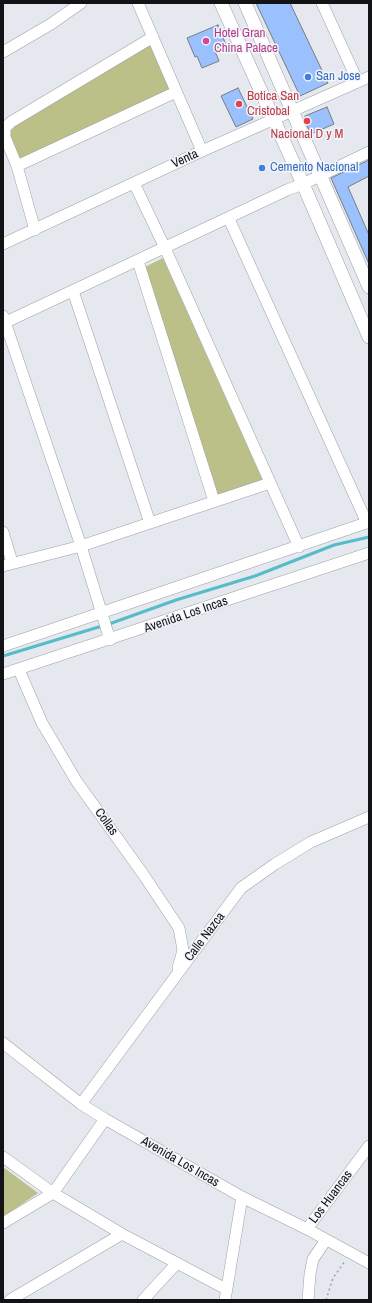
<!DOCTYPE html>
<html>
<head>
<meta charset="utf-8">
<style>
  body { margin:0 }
  #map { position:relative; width:372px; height:1303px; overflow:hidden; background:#e5e8ee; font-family:"Archivo Narrow",sans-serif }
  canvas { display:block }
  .frame { position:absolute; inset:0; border:4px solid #121315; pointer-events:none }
</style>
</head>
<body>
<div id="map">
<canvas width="372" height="1303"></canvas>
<div class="frame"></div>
</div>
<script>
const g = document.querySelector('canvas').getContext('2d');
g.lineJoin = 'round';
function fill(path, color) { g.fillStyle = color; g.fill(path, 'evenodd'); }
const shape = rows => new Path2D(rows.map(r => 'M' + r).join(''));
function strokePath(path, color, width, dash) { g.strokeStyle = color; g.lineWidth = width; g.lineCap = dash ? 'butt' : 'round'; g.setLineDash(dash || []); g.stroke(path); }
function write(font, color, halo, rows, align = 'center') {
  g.font = font + ' "Archivo Narrow",sans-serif'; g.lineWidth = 3; g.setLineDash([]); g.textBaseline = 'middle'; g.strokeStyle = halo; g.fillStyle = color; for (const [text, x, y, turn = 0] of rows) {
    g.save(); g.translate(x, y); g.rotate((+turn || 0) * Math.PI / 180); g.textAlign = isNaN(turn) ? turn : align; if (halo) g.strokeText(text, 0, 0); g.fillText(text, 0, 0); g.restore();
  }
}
fill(shape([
  [150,44,171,90,19,162,9,130],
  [163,258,263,481,215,497,145,267],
  [3,1167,38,1193,3,1217]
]), '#bbbf88');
strokePath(shape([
  [109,624,176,600,255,576,334,545,369,537],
  [3,656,102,626]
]), '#54bdc7', 3);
const building = shape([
  [256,3,290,3,328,83,300,96,256,3],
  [218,25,226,45,214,49,219,61,202,68,197,56,195,57,187,38,218,25],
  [238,88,253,119,236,127,221,96,238,88],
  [327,107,334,124,311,134,304,119,305,116,327,107],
  [369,160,369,176,348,187,369,235,369,264,331,178,369,160]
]);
fill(building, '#9ac1fe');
strokePath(building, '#787c81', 1);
const minor = shape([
  [138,3,202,151],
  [322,3,358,82],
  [3,52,51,24,81,3],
  [17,166,176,92],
  [134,183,165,248,299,547],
  [229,219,367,523],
  [35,230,17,166,5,137,5,128,11,122,153,37],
  [3,244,202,151,369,77],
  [138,261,214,501],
  [73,291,150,523],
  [3,316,81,546,110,640],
  [6,322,287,190,303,184,369,152],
  [3,532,12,562],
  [3,566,81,546,270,483],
  [3,646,369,522],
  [19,670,42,723,77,782,143,874,179,928,183,950,178,968],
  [3,674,369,553],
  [3,1043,81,1104,105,1119,242,1197,307,1229,369,1263],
  [81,1104,241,888,275,864,311,842,369,817],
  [3,1157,53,1193,122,1234,226,1289],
  [3,1223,53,1193,105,1119],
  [307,1229,369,1146],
  [10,1300,122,1234],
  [143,1300,177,1263],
  [225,1300,242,1197],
  [308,1300,310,1274,313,1259,326,1240]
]);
const major = shape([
  [221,3,303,184,369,337],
  [245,3,369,287]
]);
strokePath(minor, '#9da1a6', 12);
strokePath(major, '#9da1a6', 14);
strokePath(shape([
  [326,1300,333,1278,345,1261]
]), '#a1a4a9', 1.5, [2, 3]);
strokePath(minor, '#fff', 11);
strokePath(major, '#fff', 13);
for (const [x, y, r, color] of [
  [206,41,4,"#d1479c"],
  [308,77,4,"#3f7fe0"],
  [239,104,4,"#e0444e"],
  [307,121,4,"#e0444e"],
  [262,168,4,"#3f7fe0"]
]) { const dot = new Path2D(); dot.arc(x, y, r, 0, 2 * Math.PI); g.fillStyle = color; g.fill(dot); strokePath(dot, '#f2f6fb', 1.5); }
write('13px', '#b23c85', '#f2f6fb', [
  ["Hotel Gran",214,34],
  ["China Palace",214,49]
], 'left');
write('13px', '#366cbe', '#f2f6fb', [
  ["San Jose",316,77],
  ["Cemento Nacional",270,168]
], 'left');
write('13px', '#be3a42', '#f2f6fb', [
  ["Botica San",247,97],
  ["Cristobal",247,112],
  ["Nacional D y M",307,135,"center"]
], 'left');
write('13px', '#121315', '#f2f6fb', [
  ["Venta",185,159,-25],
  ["Avenida Los Incas",186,615,-19],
  ["Collas",106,822,54],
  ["Calle Nazca",205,937,-53],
  ["Avenida Los Incas",180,1162,30],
  ["Los Huancas",331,1197,-53]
]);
</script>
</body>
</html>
